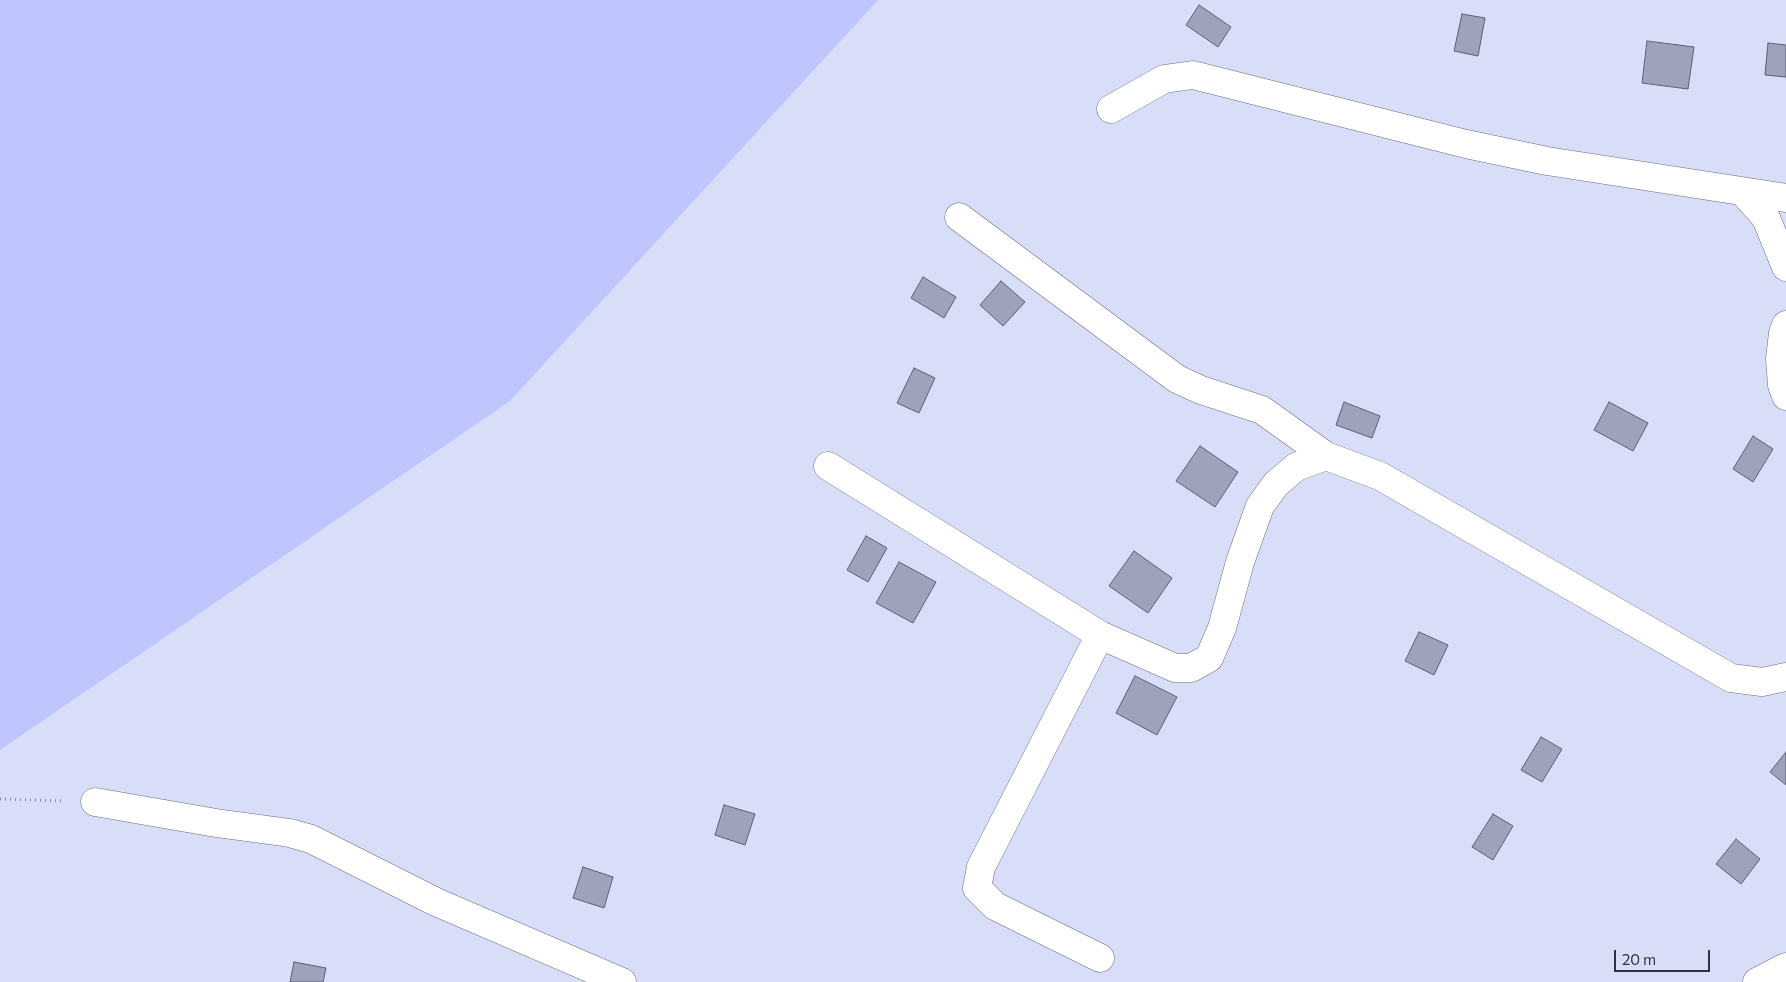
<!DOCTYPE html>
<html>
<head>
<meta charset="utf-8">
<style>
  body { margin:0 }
  #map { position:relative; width:1786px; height:982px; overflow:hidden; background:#d9def8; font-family:Commissioner,sans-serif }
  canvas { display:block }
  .scale { position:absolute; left:1614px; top:950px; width:96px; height:22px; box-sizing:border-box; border:2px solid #30313b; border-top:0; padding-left:6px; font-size:15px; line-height:18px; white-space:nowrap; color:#30313b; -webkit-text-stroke:4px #d9def8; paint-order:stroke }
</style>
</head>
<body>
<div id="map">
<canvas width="1786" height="982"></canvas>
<div class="scale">20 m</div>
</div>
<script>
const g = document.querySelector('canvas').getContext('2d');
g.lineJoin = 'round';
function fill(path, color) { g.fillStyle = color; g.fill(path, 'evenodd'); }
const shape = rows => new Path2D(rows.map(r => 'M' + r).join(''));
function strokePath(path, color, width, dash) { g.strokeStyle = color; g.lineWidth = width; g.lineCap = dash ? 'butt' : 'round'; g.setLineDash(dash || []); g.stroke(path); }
fill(shape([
  [0,0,878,0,510,401,0,750]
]), '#bec6fd');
const building = shape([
  [1199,5,1231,27,1218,47,1186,25,1199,5],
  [1462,14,1485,18,1478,56,1454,51,1462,14],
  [1647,41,1694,47,1688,89,1642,83,1647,41],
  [1768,43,1786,45,1786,77,1765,75,1768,43],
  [923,277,956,297,944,318,911,298,923,277],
  [1001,281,1025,302,1003,326,980,305,1001,281],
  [914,368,935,378,919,413,897,403,914,368],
  [1344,402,1380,416,1372,438,1336,425,1344,402],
  [1609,402,1648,423,1633,451,1594,430,1609,402],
  [1753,436,1773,449,1753,482,1733,469,1753,436],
  [1200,446,1238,472,1215,507,1176,481,1200,446],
  [866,536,887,548,868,582,847,570,866,536],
  [1134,551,1172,578,1148,613,1109,586,1134,551],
  [899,562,936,582,913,623,876,603,899,562],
  [1419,632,1448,645,1434,675,1405,661,1419,632],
  [1135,676,1177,697,1157,735,1116,713,1135,676],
  [1541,737,1562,749,1542,782,1521,770,1541,737],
  [1786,752,1786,785,1770,772,1786,752],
  [724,805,755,814,745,845,715,835,724,805],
  [1493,814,1513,826,1493,860,1472,847,1493,814],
  [1736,839,1760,859,1741,884,1716,864,1736,839],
  [583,867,613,877,604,908,573,898,583,867],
  [294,962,326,968,323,982,290,982,294,962]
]);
fill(building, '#9ea2ba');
strokePath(building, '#5c5f75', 1);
const minor = shape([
  [1111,109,1164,79,1193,75,1466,144,1547,161,1786,198],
  [1743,192,1766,218,1786,267],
  [959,217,1177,379,1201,390,1262,410,1326,456,1380,476,1731,678,1762,682,1786,677],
  [1786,325,1783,333,1780,359,1782,385,1786,396],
  [828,466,1100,635,1175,668,1191,668,1209,658,1222,628,1240,562,1260,506,1276,484,1296,467,1326,456],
  [1100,635,981,867,977,888,995,906,1100,958],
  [95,802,216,823,290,833,311,839,436,902,622,982],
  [1757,982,1786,967]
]);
strokePath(minor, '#696c83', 29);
strokePath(shape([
  [0,799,64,801]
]), '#888b9d', 3, [1, 4]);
strokePath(minor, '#fff', 28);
</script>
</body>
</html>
